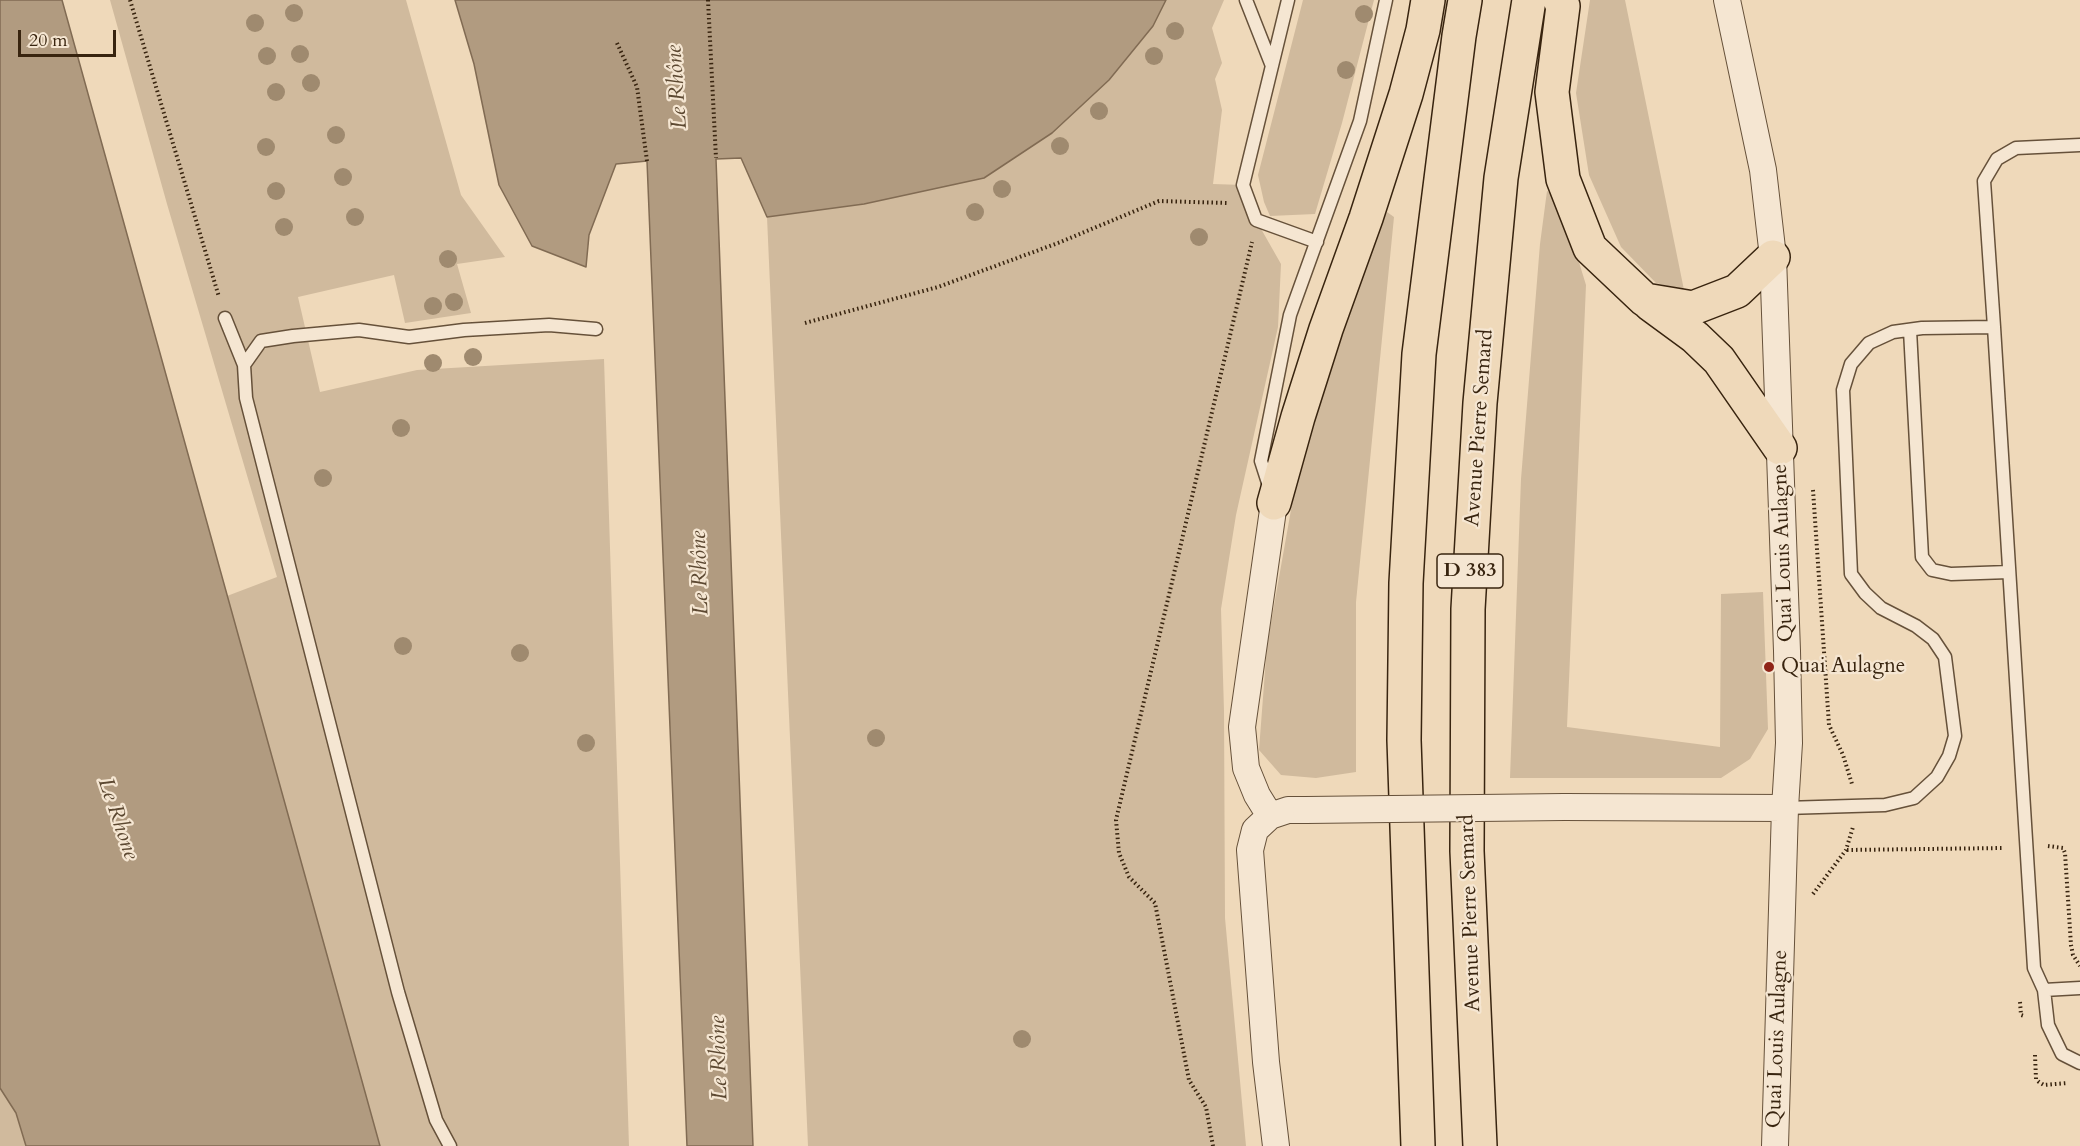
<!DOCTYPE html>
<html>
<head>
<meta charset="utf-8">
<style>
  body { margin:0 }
  #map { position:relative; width:2080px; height:1146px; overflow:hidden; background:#efd9ba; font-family:Cardo,serif }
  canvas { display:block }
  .scale { position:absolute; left:18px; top:30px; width:98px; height:27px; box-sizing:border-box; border:3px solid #38240f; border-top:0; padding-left:8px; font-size:18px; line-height:21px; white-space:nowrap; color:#38240f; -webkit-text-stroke:4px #f5e6d2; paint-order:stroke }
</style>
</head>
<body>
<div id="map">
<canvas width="2080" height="1146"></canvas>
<div class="scale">20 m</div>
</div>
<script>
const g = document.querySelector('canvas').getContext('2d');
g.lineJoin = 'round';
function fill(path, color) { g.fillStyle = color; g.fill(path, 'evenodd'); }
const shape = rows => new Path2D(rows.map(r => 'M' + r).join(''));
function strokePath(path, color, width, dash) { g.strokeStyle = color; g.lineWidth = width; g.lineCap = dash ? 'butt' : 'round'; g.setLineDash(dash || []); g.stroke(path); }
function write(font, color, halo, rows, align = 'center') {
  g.font = font + ' Cardo,serif'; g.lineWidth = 4.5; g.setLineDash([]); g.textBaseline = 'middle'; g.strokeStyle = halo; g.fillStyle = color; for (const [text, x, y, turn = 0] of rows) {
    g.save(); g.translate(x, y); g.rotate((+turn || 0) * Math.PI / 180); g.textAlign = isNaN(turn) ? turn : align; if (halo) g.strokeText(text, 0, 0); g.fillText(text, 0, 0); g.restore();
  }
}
fill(shape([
  [110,0,406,0,461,195,505,257,457,264,471,313,405,323,394,275,298,297,320,392,417,370,604,359,629,1146,380,1146,227,596,277,577,167,204],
  [1166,0,1224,0,1212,28,1222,63,1215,79,1222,110,1213,184,1243,185,1256,220,1281,264,1278,327,1236,515,1221,609,1224,711,1225,918,1246,1146,808,1146,767,217,864,204,1052,133,1109,80,1153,26],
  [1303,0,1374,0,1342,123,1315,214,1270,216,1264,202,1258,175],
  [1590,0,1625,0,1684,290,1656,283,1621,247,1589,175,1576,93],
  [1547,191,1552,194,1578,259,1586,285,1567,727,1720,747,1721,594,1763,592,1768,729,1750,759,1721,778,1510,778,1521,479,1540,244],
  [1387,212,1394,217,1356,602,1356,772,1316,778,1281,775,1259,750,1267,645,1302,448,1360,273],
  [0,1088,16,1113,26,1146,0,1146]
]), '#d0ba9d');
const water = shape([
  [0,0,62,0,380,1146,26,1146,16,1113,0,1088,0,0],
  [455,0,1166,0,1153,26,1109,80,1052,133,984,178,864,204,767,217,741,158,716,159,753,1146,687,1146,647,161,616,164,589,235,586,267,532,246,499,185,474,64,455,0]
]);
fill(water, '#b19b80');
strokePath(water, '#816b53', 1.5);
const lane = shape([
  [1246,0,1272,66],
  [1288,0,1243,185,1256,220,1317,242],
  [225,318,244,365],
  [1994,327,1984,181,1997,159,2016,148,2080,145],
  [1910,330,1922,557,1932,570,1951,574,2009,572],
  [1270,489,1261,461,1290,315,1360,121,1386,0],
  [1785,808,1885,805,1914,798,1937,777,1949,756,1955,736,1945,657,1933,639,1916,626,1881,608,1865,593,1851,574,1843,390,1851,364,1869,343,1893,332,1922,328,1994,327,2034,968,2044,990],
  [2080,988,2044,990,2048,1025,2062,1054,2080,1063],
  [450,1146,436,1120,398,992,246,398,244,365,261,341,293,336,359,330,409,337,464,330,549,325,596,329]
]);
const street = shape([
  [1727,0,1763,170,1773,257,1787,651,1789,743,1785,808,1775,1146],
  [1564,807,1785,808],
  [1270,816,1257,795,1246,768,1242,727,1274,503],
  [1276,1146,1266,1062,1250,850,1255,830,1270,816,1288,810,1306,810]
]);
const highway = shape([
  [1560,0,1563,6,1552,92,1563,179,1590,248,1645,300,1693,308,1737,291,1773,257],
  [1650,304,1695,337,1719,360,1780,448],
  [1274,503,1298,417,1326,329,1366,218,1406,94,1423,30,1428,0],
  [1418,1146,1404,740,1406,583,1419,354,1459,36,1465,0],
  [1480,1146,1467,851,1468,609,1480,403,1501,178,1529,0]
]);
strokePath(lane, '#66513a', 15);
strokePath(street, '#66513a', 28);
strokePath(highway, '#38240f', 36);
strokePath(shape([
  [130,0,219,297],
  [708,0,716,158],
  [617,43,637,87,647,161],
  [805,323,938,287,1058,243,1159,201,1227,203],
  [1813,490,1829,725,1843,755,1852,784],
  [2048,846,2063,848,2065,853,2071,945,2073,955,2080,966],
  [1847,850,2004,848],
  [1813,894,1846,850,1853,827],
  [2020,1002,2021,1015,2024,1016],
  [2035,1055,2036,1079,2039,1082,2044,1085,2068,1083],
  [1213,1146,1206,1107,1189,1080,1155,903,1129,877,1119,853,1116,820,1252,242]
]), '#38240f', 4, [1.5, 3]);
strokePath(lane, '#f5e6d2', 12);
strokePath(street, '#f5e6d2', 26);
strokePath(highway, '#efd9ba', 33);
const streetBridge = shape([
  [1306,810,1564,807]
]);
strokePath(streetBridge, '#66513a', 28, []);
strokePath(streetBridge, '#f5e6d2', 26);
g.fillStyle = '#9f8a6f';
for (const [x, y] of [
  [294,13],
  [1364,14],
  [255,23],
  [1175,31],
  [300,54],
  [267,56],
  [1154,56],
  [1346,70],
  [311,83],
  [276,92],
  [1099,111],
  [336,135],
  [1060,146],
  [266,147],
  [343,177],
  [1002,189],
  [276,191],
  [975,212],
  [355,217],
  [284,227],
  [1199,237],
  [448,259],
  [454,302],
  [433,306],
  [473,357],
  [433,363],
  [401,428],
  [323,478],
  [403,646],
  [520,653],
  [876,738],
  [586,743],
  [1022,1039]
]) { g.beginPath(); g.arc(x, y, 9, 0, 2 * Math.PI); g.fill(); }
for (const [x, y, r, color] of [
  [1769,667,6,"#8f2418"]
]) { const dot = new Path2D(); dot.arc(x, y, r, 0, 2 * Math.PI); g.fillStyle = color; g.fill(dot); strokePath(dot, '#f5e6d2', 2); }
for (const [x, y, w] of [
  [1470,571,66]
]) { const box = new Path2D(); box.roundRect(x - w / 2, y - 17, w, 34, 4.5); g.fillStyle = '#f5e6d2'; g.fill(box); strokePath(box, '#38240f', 1.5); }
write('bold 20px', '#38240f', null, [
  ["D 383",1470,571]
]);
write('21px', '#38240f', '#f5e6d2', [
  ["Avenue Pierre Semard",1480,428,-86],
  ["Quai Louis Aulagne",1784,553,-92],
  ["Avenue Pierre Semard",1471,913,-92],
  ["Quai Louis Aulagne",1778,1039,-88]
]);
write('21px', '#38240f', '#f5e6d2', [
  ["Quai Aulagne",1781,667]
], 'left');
write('italic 22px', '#5c4831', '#f5e6d2', [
  ["Le Rhône",678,87,-94],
  ["Le Rhône",701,573,-92],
  ["Le Rhone",117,819,71],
  ["Le Rhône",720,1058,-92]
]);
</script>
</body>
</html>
